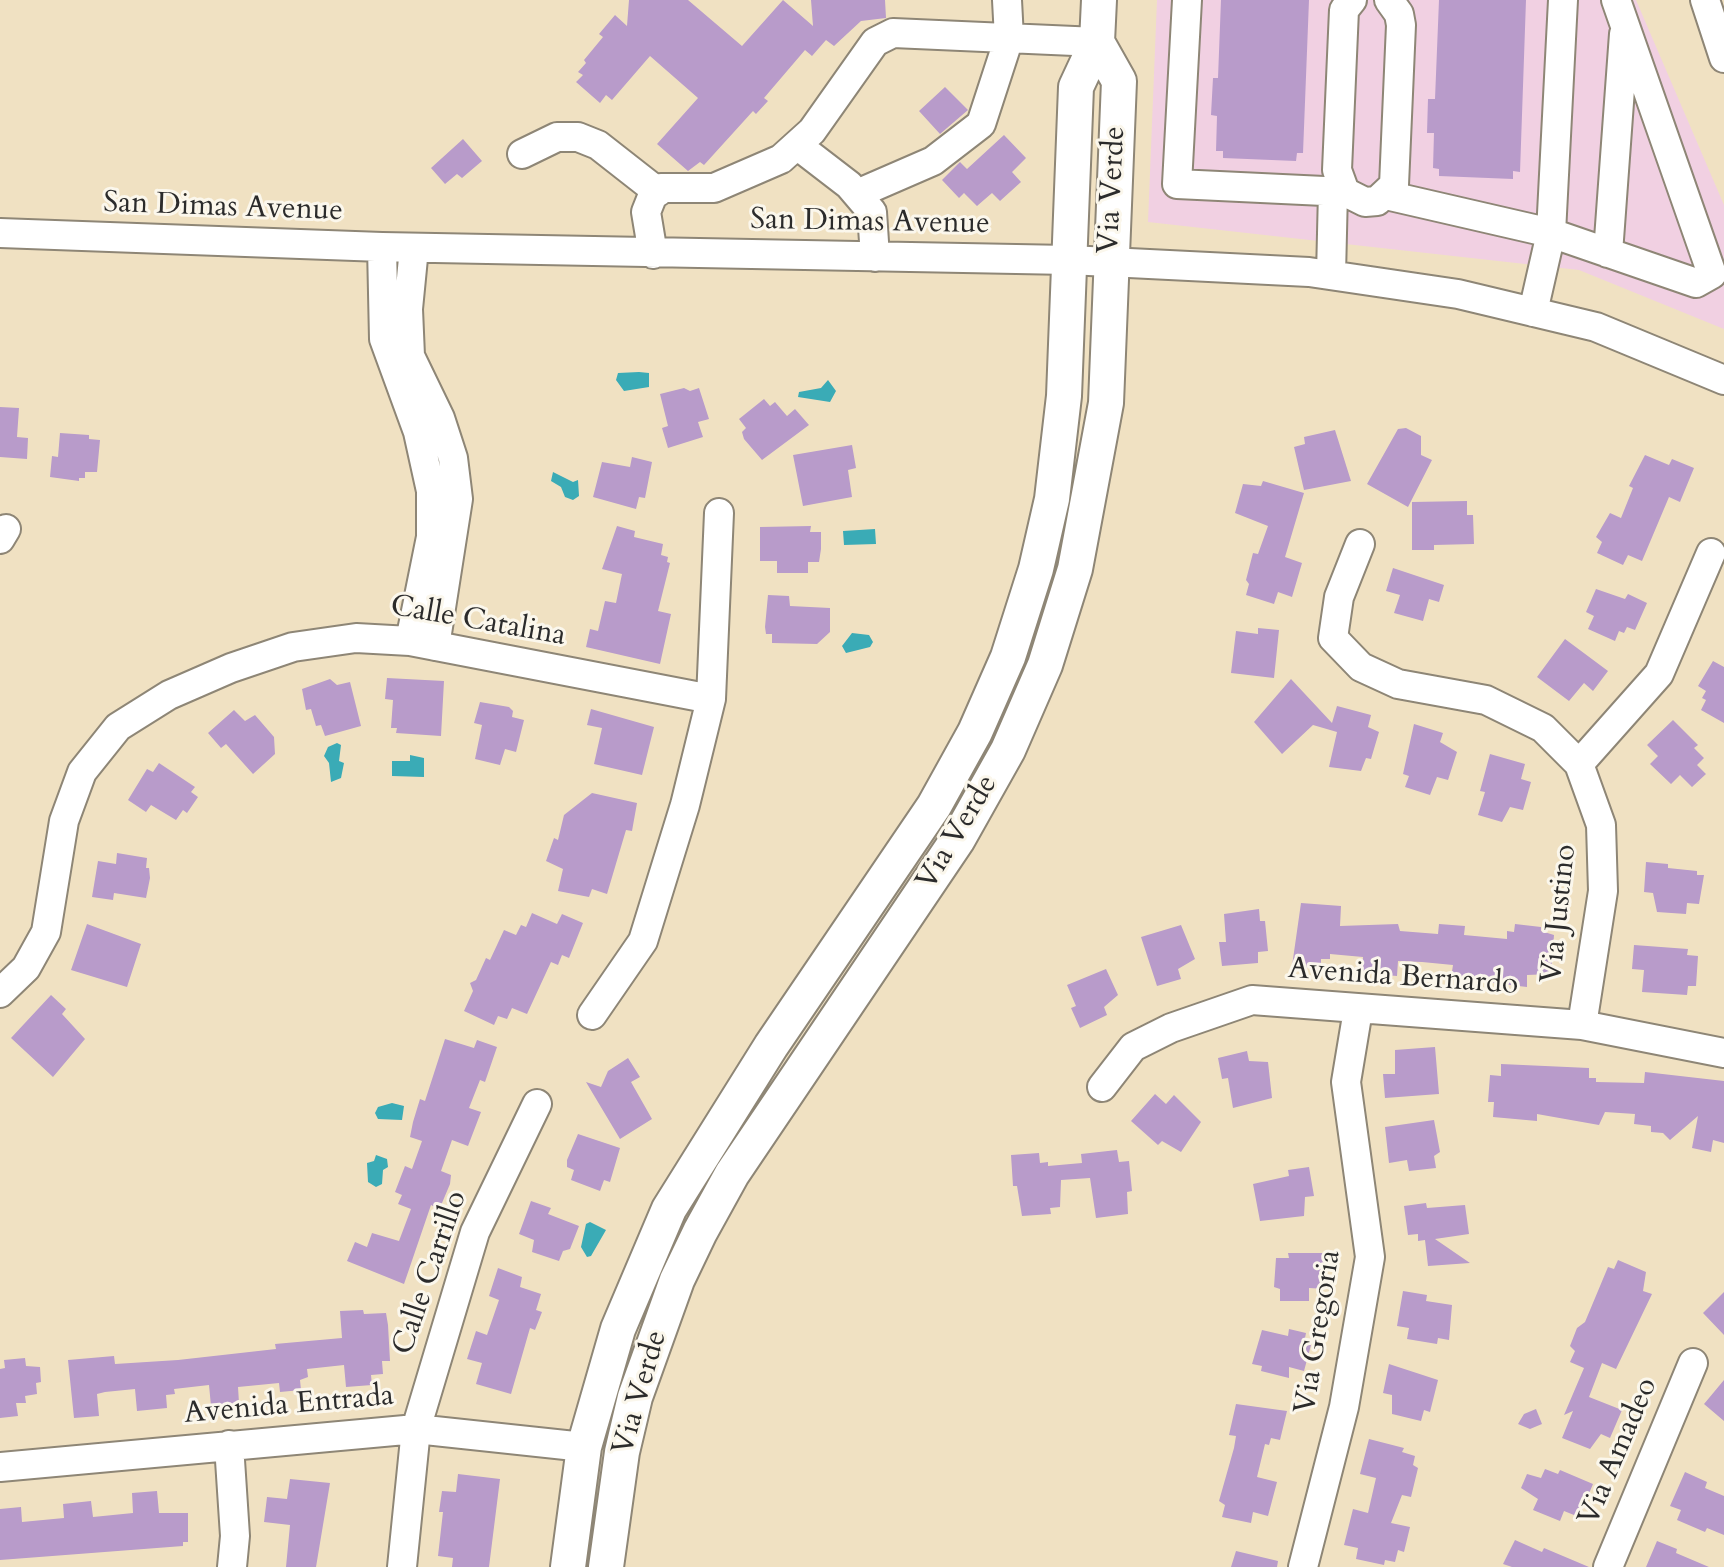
<!DOCTYPE html>
<html>
<head>
<meta charset="utf-8">
<style>
  body { margin:0 }
  canvas { display:block; background:#f0e1c2 }
</style>
</head>
<body>
<canvas width="1724" height="1567"></canvas>
<script>
const g = document.querySelector('canvas').getContext('2d');
g.lineJoin = 'round';
function fill(path, color) { g.fillStyle = color; g.fill(path, 'evenodd'); }
const shape = rows => new Path2D(rows.map(r => 'M' + r).join(''));
function strokePath(path, color, width, dash) { g.strokeStyle = color; g.lineWidth = width; g.lineCap = dash ? 'butt' : 'round'; g.setLineDash(dash || []); g.stroke(path); }
function write(font, color, halo, rows, align = 'center') {
  g.font = font + ' Cardo,serif'; g.lineWidth = 6; g.setLineDash([]); g.textBaseline = 'middle'; g.strokeStyle = halo; g.fillStyle = color; for (const [text, x, y, turn = 0] of rows) {
    g.save(); g.translate(x, y); g.rotate((+turn || 0) * Math.PI / 180); g.textAlign = isNaN(turn) ? turn : align; if (halo) g.strokeText(text, 0, 0); g.fillText(text, 0, 0); g.restore();
  }
}
fill(shape([
  [1157,0,1636,0,1724,205,1724,329,1579,270,1148,222]
]), '#f1d0e2');
fill(shape([
  [639,372,649,373,649,387,624,391,616,380,618,373],
  [828,380,836,391,830,402,798,397,799,392,821,388],
  [553,472,573,482,578,480,579,496,573,500,565,497,561,487,551,481],
  [875,529,876,544,844,545,843,531],
  [852,633,869,635,873,642,870,647,846,653,842,646],
  [337,743,341,745,339,761,344,763,341,778,331,782,329,763,324,756,328,747],
  [410,755,424,758,424,777,392,776,392,761,410,761],
  [392,1103,404,1106,402,1120,378,1119,375,1113,378,1107],
  [376,1155,387,1159,388,1167,383,1170,382,1184,376,1187,368,1182,367,1163,374,1161],
  [590,1222,606,1230,591,1256,587,1257,581,1247,586,1224]
]), '#3aabb6');
fill(shape([
  [629,0,688,0,742,46,783,0,813,26,811,0,885,0,886,18,861,21,834,46,826,40,812,56,805,50,764,98,768,101,756,114,753,111,704,165,700,162,688,171,657,144,698,98,650,56,612,100,606,95,600,103,576,82,583,75,578,72,586,63,584,60,603,37,599,34,615,15,627,26],
  [1221,0,1309,0,1303,153,1297,153,1296,161,1223,158,1223,151,1216,151,1217,116,1211,115,1213,78,1218,78],
  [1439,0,1526,0,1520,172,1513,171,1513,179,1439,176,1439,169,1433,168,1434,133,1427,133,1428,99,1435,99],
  [945,87,968,110,940,134,919,111],
  [1004,135,1026,158,1012,172,1021,182,1000,201,992,193,977,206,964,193,959,198,942,180,960,162,967,169],
  [463,139,482,161,462,178,457,174,445,184,431,168],
  [684,388,690,391,699,388,709,419,698,422,703,437,668,448,662,428,668,426,660,394],
  [764,399,770,406,775,402,787,416,795,409,809,425,762,460,744,439,742,432,746,428,739,419],
  [0,407,19,408,17,437,28,438,27,459,0,457],
  [1406,428,1421,436,1421,455,1432,460,1408,507,1367,484,1398,429],
  [1335,430,1351,481,1304,490,1294,447,1305,444,1304,437],
  [60,433,89,435,89,439,100,440,97,472,85,472,85,478,79,478,79,481,50,477,52,456,58,457],
  [852,445,856,468,848,470,852,497,803,506,793,455],
  [1645,455,1669,465,1672,459,1694,468,1680,502,1669,497,1642,561,1628,555,1623,565,1597,553,1602,542,1596,537,1610,513,1621,518,1633,488,1629,486],
  [632,457,652,462,645,498,639,497,636,509,593,497,602,462,630,467],
  [1263,481,1304,493,1285,557,1302,563,1292,597,1278,592,1274,604,1246,595,1249,584,1246,580,1253,553,1258,554,1268,526,1235,513,1243,484,1261,486],
  [1467,501,1467,515,1473,515,1474,544,1434,545,1434,550,1412,550,1412,502],
  [617,526,635,531,634,537,663,544,661,555,668,557,667,562,670,563,658,611,671,614,660,664,586,647,590,629,598,631,605,601,616,603,622,574,602,569],
  [811,526,810,532,821,532,821,549,819,562,808,562,808,573,777,573,777,561,760,561,760,527],
  [1393,568,1444,585,1439,602,1429,599,1423,621,1394,613,1400,595,1386,591],
  [1596,589,1625,599,1628,594,1647,603,1635,630,1627,627,1624,633,1619,631,1615,641,1588,629,1594,616,1586,612],
  [768,595,789,596,790,606,830,608,830,632,817,644,772,643,772,634,766,634,765,627],
  [1258,628,1279,630,1274,678,1231,673,1236,631,1258,634],
  [1565,639,1608,671,1593,691,1584,683,1569,701,1537,677],
  [1713,661,1724,667,1724,723,1701,710,1706,700,1702,698,1706,691,1698,686],
  [387,678,444,681,441,736,396,733,397,728,391,728,393,700,385,699],
  [330,679,337,685,350,682,361,726,325,736,321,725,316,726,311,709,306,710,302,689],
  [1291,679,1332,723,1337,706,1371,715,1368,727,1379,732,1371,759,1366,758,1361,771,1329,767,1337,732,1313,725,1282,754,1254,722],
  [480,702,509,707,513,711,512,717,524,720,516,752,505,749,500,765,475,759,482,725,474,723],
  [591,709,654,727,642,775,594,764,602,728,587,725],
  [234,710,245,721,255,715,274,737,275,754,253,774,226,744,221,748,208,733],
  [1673,720,1698,745,1694,748,1704,758,1697,765,1706,774,1692,787,1680,775,1671,784,1650,764,1658,756,1647,745],
  [1414,724,1443,733,1440,742,1457,752,1448,780,1437,777,1430,795,1405,787,1409,776,1403,774],
  [1490,754,1525,764,1521,779,1531,782,1523,810,1510,807,1502,822,1478,815,1485,792,1480,791],
  [159,763,195,787,191,792,198,797,187,813,183,810,176,820,151,805,146,812,128,800,147,769,153,772],
  [592,793,637,803,632,831,626,830,607,894,592,889,589,897,558,891,563,869,546,861,554,838,558,840,564,815],
  [117,853,147,858,146,868,149,868,150,878,146,898,114,893,113,900,92,897,98,861,116,864],
  [1646,862,1668,864,1668,868,1697,871,1697,875,1704,875,1699,904,1687,903,1686,914,1657,912,1653,893,1644,892],
  [1301,903,1341,906,1340,926,1398,924,1400,931,1438,934,1439,924,1465,926,1464,935,1507,939,1507,931,1514,932,1515,924,1541,927,1541,931,1554,935,1551,974,1527,975,1527,987,1451,978,1453,965,1422,962,1398,961,1397,976,1362,973,1363,957,1330,954,1330,959,1321,959,1321,969,1292,966],
  [1259,909,1260,921,1265,921,1268,951,1258,952,1258,963,1222,966,1219,942,1226,942,1224,914],
  [532,913,557,924,562,914,583,923,569,958,562,955,558,965,551,962,527,1014,512,1008,507,1019,498,1016,494,1025,464,1011,473,991,470,983,476,980,486,958,490,960,504,930,516,935,521,925,526,927],
  [87,924,141,944,127,987,71,970],
  [1181,925,1195,959,1178,969,1181,979,1157,986,1141,937],
  [1634,945,1688,949,1687,955,1698,956,1696,986,1688,986,1687,995,1642,992,1644,970,1632,969],
  [1106,969,1118,995,1104,1007,1107,1015,1080,1028,1071,1008,1076,1006,1067,985],
  [51,995,66,1009,62,1014,85,1039,53,1077,11,1038],
  [445,1039,474,1048,477,1040,497,1047,485,1082,480,1080,469,1108,481,1112,468,1146,452,1140,441,1171,451,1175,450,1184,442,1203,437,1208,431,1205,404,1284,347,1261,355,1242,367,1247,372,1233,399,1241,411,1209,398,1204,402,1195,395,1192,405,1166,412,1169,422,1141,410,1137,413,1122,420,1099,425,1101],
  [1435,1047,1439,1094,1385,1098,1383,1074,1395,1074,1395,1050],
  [1247,1051,1249,1061,1268,1062,1272,1098,1233,1108,1228,1078,1222,1079,1218,1058],
  [628,1058,640,1077,631,1082,652,1119,620,1139,586,1082,601,1087,608,1071],
  [1501,1064,1589,1068,1589,1078,1596,1078,1596,1082,1644,1083,1645,1072,1724,1081,1724,1143,1713,1140,1711,1152,1692,1148,1698,1116,1670,1140,1663,1133,1651,1132,1651,1126,1634,1124,1635,1114,1605,1112,1599,1125,1537,1114,1537,1121,1493,1117,1494,1102,1488,1102,1490,1075,1501,1076],
  [1155,1094,1166,1104,1174,1095,1201,1122,1181,1152,1162,1141,1158,1145,1131,1121],
  [1434,1120,1440,1152,1434,1156,1436,1168,1409,1171,1407,1160,1389,1163,1385,1127],
  [578,1134,620,1148,610,1182,604,1180,600,1191,571,1180,574,1170,567,1167,567,1160],
  [1117,1150,1119,1162,1129,1161,1132,1191,1127,1192,1128,1214,1096,1218,1090,1178,1061,1180,1060,1207,1050,1208,1051,1214,1022,1216,1017,1186,1013,1186,1011,1155,1039,1153,1040,1163,1048,1162,1048,1166,1082,1163,1081,1154],
  [1309,1167,1314,1196,1305,1197,1304,1216,1260,1221,1253,1184,1289,1176,1288,1170],
  [531,1201,551,1208,548,1214,579,1226,570,1249,563,1251,559,1261,532,1252,534,1240,519,1234],
  [1426,1203,1427,1208,1465,1205,1469,1234,1435,1239,1470,1263,1428,1266,1425,1240,1418,1241,1418,1234,1408,1235,1404,1206],
  [1288,1253,1325,1253,1325,1289,1309,1288,1309,1301,1280,1301,1280,1289,1274,1287,1276,1258,1289,1258],
  [1618,1260,1646,1272,1643,1291,1652,1294,1616,1369,1602,1363,1589,1397,1622,1410,1610,1438,1601,1434,1590,1449,1562,1438,1573,1411,1564,1415,1584,1368,1570,1362,1575,1351,1570,1346,1577,1328,1585,1322,1608,1267,1614,1269],
  [498,1268,522,1277,520,1287,541,1294,536,1310,542,1312,535,1330,530,1328,511,1394,476,1384,482,1363,467,1359,476,1331,487,1335,499,1300,489,1296],
  [1403,1291,1427,1295,1426,1301,1452,1305,1449,1340,1438,1338,1437,1344,1407,1339,1409,1328,1397,1326],
  [1724,1292,1724,1335,1703,1313],
  [363,1310,364,1314,386,1313,388,1325,390,1361,382,1361,383,1374,371,1375,372,1385,346,1387,344,1365,307,1369,308,1377,300,1380,301,1390,280,1392,279,1383,238,1387,239,1403,211,1406,209,1385,174,1389,175,1394,166,1395,167,1408,137,1411,135,1389,105,1392,97,1394,99,1416,74,1418,68,1360,114,1356,115,1364,178,1360,276,1349,275,1344,342,1338,340,1311],
  [1289,1329,1306,1333,1304,1343,1311,1345,1304,1371,1289,1367,1289,1378,1261,1371,1262,1366,1252,1364,1262,1330,1288,1336],
  [25,1358,26,1366,40,1367,41,1382,36,1383,37,1394,25,1396,26,1403,16,1403,18,1416,0,1418,0,1369,5,1368,4,1360],
  [1389,1364,1438,1380,1430,1412,1424,1410,1421,1421,1392,1414,1392,1395,1383,1393],
  [1724,1380,1724,1421,1704,1404],
  [1236,1404,1287,1411,1280,1440,1271,1438,1269,1445,1265,1444,1257,1477,1277,1482,1268,1516,1253,1512,1251,1523,1222,1517,1225,1505,1219,1501,1234,1448,1236,1436,1229,1435],
  [1536,1409,1542,1424,1530,1429,1518,1424,1524,1414],
  [1369,1439,1404,1448,1402,1452,1415,1456,1413,1465,1418,1468,1411,1497,1402,1495,1391,1523,1410,1527,1404,1552,1398,1550,1395,1562,1385,1560,1384,1565,1356,1559,1358,1548,1344,1545,1353,1509,1368,1513,1376,1478,1360,1474],
  [1545,1469,1558,1474,1560,1470,1593,1484,1579,1517,1564,1511,1560,1521,1533,1510,1538,1499,1521,1488,1527,1474,1541,1478],
  [1685,1472,1707,1482,1705,1488,1724,1496,1724,1535,1707,1528,1705,1532,1677,1520,1681,1510,1670,1506],
  [458,1474,500,1479,489,1567,452,1567,453,1558,438,1556,443,1512,439,1512,442,1491,456,1492],
  [290,1479,330,1483,316,1567,286,1567,290,1525,264,1522,267,1497,287,1499],
  [157,1491,159,1513,188,1513,188,1542,183,1542,183,1546,0,1560,0,1509,21,1507,22,1522,64,1518,63,1504,91,1501,93,1517,133,1513,132,1493],
  [1515,1540,1542,1552,1544,1548,1589,1567,1512,1567,1503,1564],
  [1657,1541,1677,1549,1676,1553,1709,1567,1646,1567],
  [1236,1551,1278,1561,1277,1567,1231,1567]
]), '#b89bca');
const minor = shape([
  [1187,0,1177,184,1345,192],
  [1352,0,1344,10,1337,170,1345,192,1365,202,1377,201,1394,185,1401,25,1399,14,1389,0],
  [1705,0,1724,58],
  [797,145,849,185,872,212,875,257],
  [522,154,557,137,578,137,598,145,658,192],
  [857,194,933,161,981,124,1009,38,1007,0],
  [1386,195,1551,233,1696,283,1712,274,1616,0],
  [0,233,382,247,1069,260,1309,272,1458,294,1596,327,1724,380],
  [382,247,384,339,418,432,431,491,431,537,410,641],
  [414,248,408,309,410,356,440,418,453,458,458,499,435,646],
  [1608,253,1624,34],
  [653,254,646,212,652,197,661,188,714,188,781,159,812,131,875,42,893,33,1097,42],
  [1331,275,1333,191],
  [1533,312,1551,233,1563,0],
  [0,539,6,529],
  [1360,544,1339,597,1333,638,1361,667,1398,684,1486,700,1543,728,1579,764,1601,825,1603,891,1582,1025],
  [1579,764,1659,674,1711,553],
  [0,993,26,968,46,932,64,821,82,772,118,727,169,695,231,668,293,647,356,638,410,641,711,699],
  [592,1015,643,941,685,805,711,699,719,513],
  [1102,1087,1133,1047,1171,1028,1252,1000,1582,1025,1724,1053],
  [229,1445,235,1536,232,1567],
  [0,1467,416,1429,584,1447],
  [402,1567,416,1429,475,1232,537,1104],
  [1303,1567,1344,1407,1370,1257,1346,1082,1358,1010],
  [1608,1567,1693,1363]
]);
const major = shape([
  [568,1567,584,1447,618,1329,669,1209,771,1046,934,806,975,732,1008,657,1036,569,1052,499,1064,396,1076,87,1097,42,1099,0],
  [606,1567,622,1452,635,1397,677,1280,700,1232,732,1174,958,839,1008,750,1045,665,1075,569,1106,403,1119,81,1097,42]
]);
strokePath(minor, '#8e8676', 32);
strokePath(major, '#8e8676', 38);
strokePath(minor, '#fff', 28);
strokePath(major, '#fff', 34);
write('30px', '#2b2b2b', '#fbf7ec', [
  ["Via Verde",1113,190,-87],
  ["San Dimas Avenue",223,208,2],
  ["San Dimas Avenue",870,223,1],
  ["Calle Catalina",478,622,10],
  ["Via Verde",958,833,-59],
  ["Via Justino",1560,914,-84],
  ["Avenida Bernardo",1403,978,4],
  ["Calle Carrillo",431,1273,-71],
  ["Via Gregoria",1319,1332,-81],
  ["Via Verde",641,1393,-74],
  ["Avenida Entrada",289,1406,-5],
  ["Via Amadeo",1619,1452,-67]
]);
</script>
</body>
</html>
